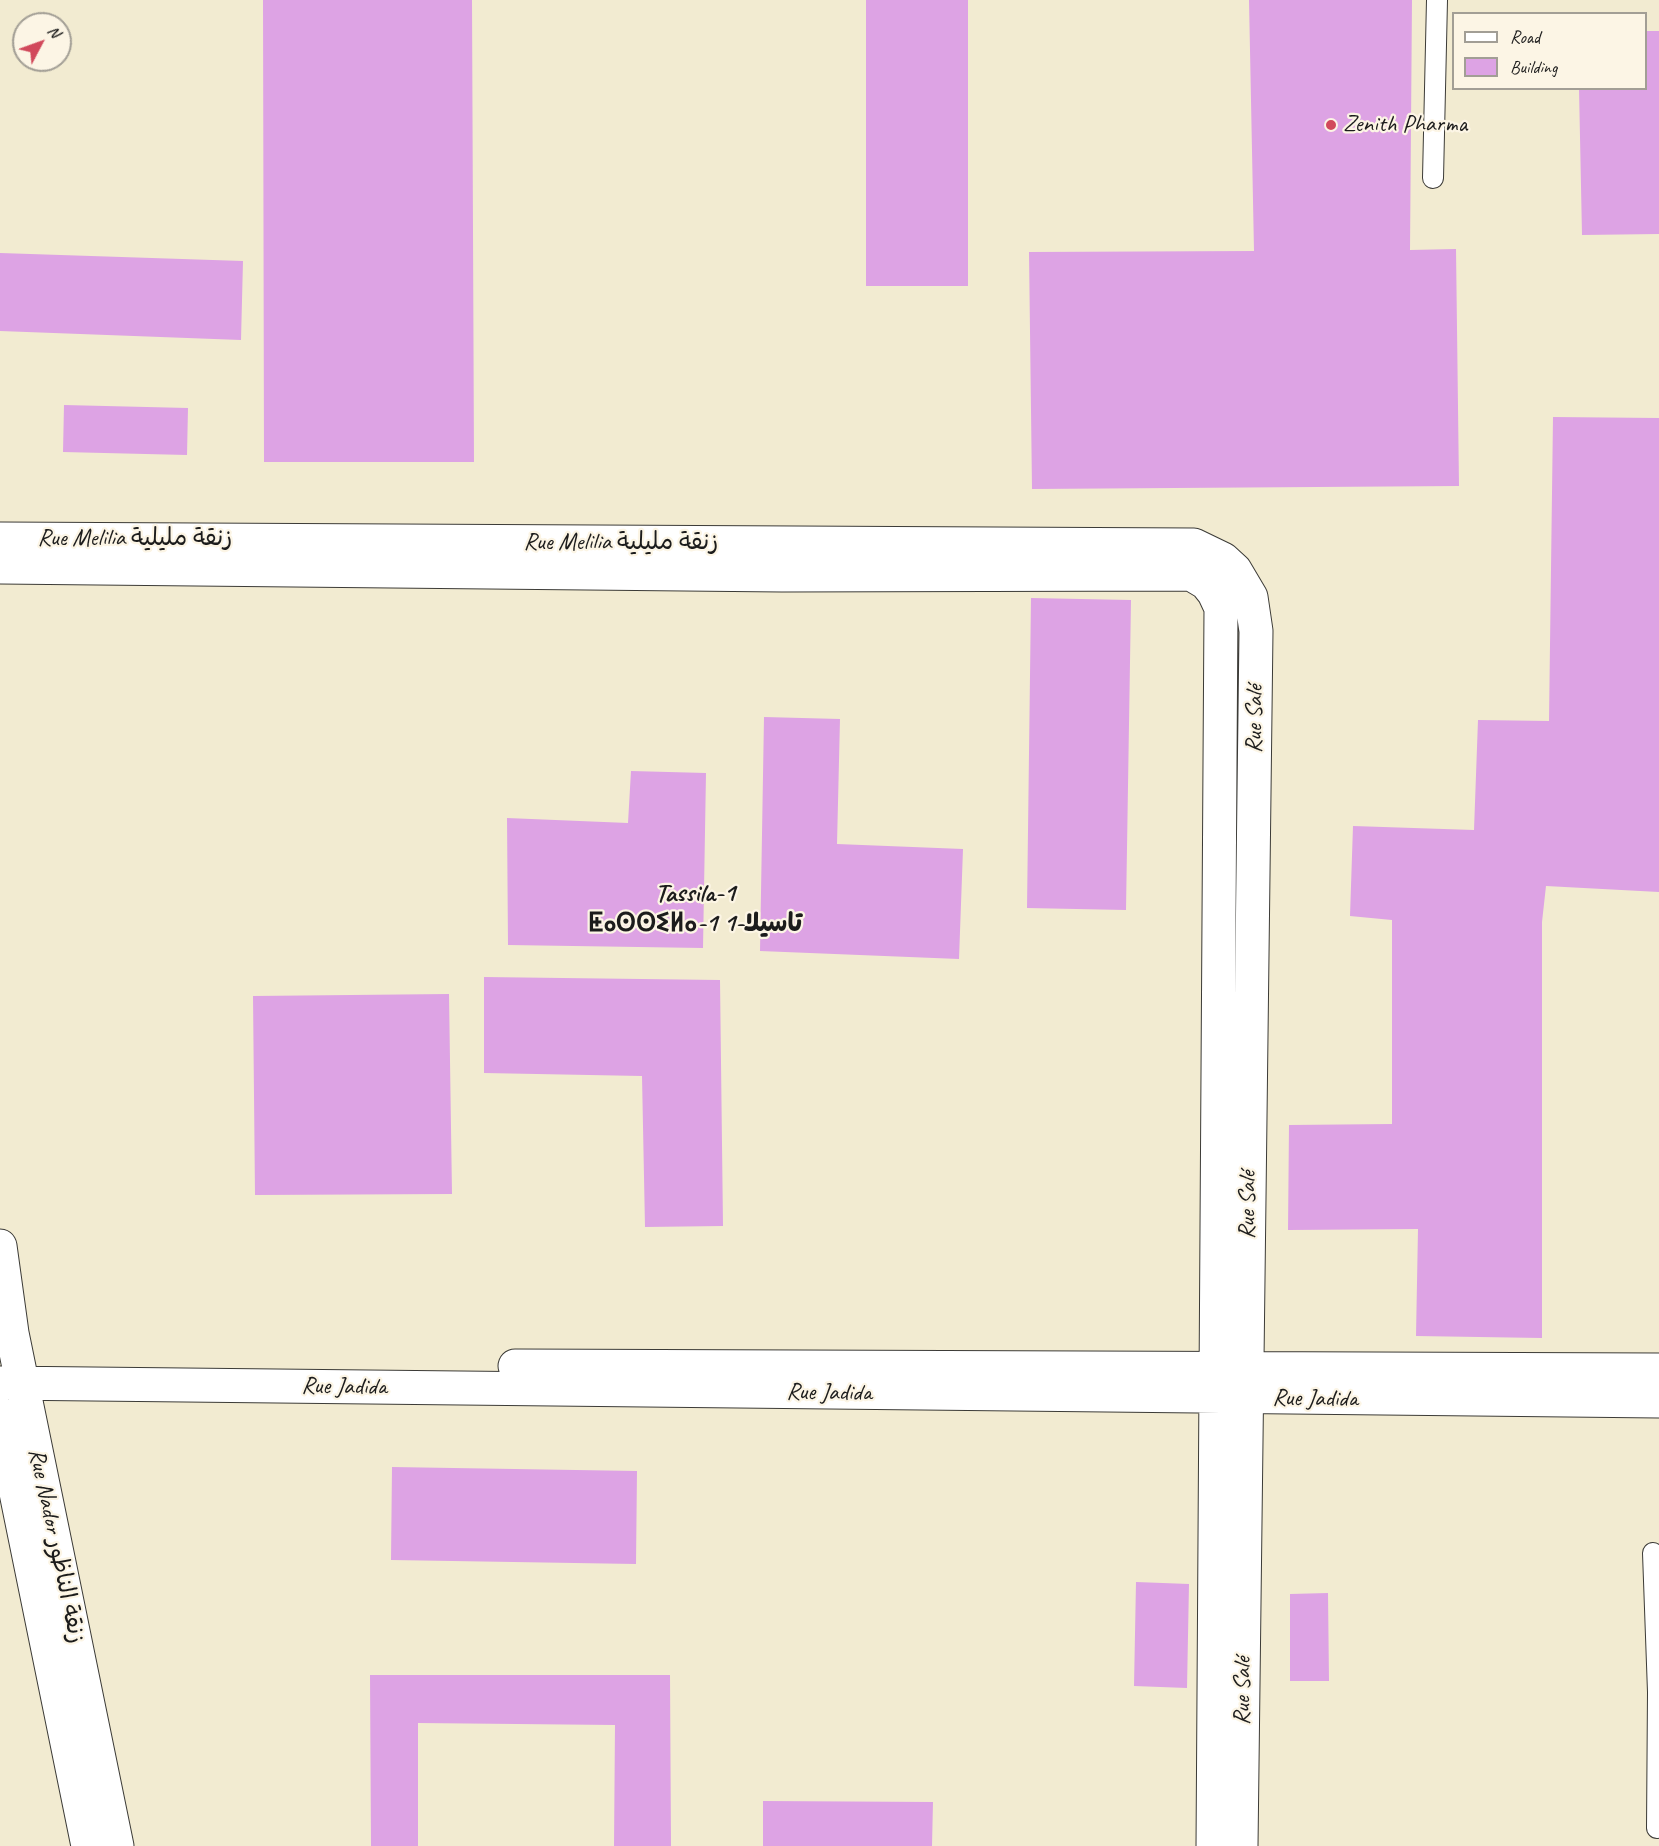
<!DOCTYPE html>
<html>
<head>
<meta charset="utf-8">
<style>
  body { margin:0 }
  #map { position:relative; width:1659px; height:1846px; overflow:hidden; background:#f2ebd1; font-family:Caveat,sans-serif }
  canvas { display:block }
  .legend { position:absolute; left:1452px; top:12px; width:195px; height:78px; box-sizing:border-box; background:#fcf5e5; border:2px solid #a29e95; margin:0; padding:8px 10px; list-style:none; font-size:18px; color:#1c1c1c }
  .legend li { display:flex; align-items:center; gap:12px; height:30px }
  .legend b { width:30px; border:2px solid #a29e95 }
  .north { position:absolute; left:12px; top:12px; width:60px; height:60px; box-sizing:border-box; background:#fcf5e5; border:2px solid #a29e95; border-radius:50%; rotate:49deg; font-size:16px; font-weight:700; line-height:24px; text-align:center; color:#1c1c1c }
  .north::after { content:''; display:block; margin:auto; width:21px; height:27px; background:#d1495b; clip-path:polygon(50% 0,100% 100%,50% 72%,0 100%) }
</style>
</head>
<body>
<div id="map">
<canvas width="1659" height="1846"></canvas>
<ul class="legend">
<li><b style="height:8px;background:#fff"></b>Road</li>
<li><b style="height:16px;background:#dda3e4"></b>Building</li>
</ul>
<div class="north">N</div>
</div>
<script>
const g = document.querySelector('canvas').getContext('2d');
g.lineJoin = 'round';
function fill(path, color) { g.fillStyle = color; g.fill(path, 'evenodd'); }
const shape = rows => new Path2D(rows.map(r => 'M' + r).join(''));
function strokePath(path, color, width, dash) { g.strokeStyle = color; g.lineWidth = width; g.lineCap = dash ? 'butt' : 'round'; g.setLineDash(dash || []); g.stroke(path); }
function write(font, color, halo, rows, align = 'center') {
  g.font = font + ' Caveat,"Playpen Sans Arabic","Noto Sans Tifinagh",sans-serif'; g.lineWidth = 4.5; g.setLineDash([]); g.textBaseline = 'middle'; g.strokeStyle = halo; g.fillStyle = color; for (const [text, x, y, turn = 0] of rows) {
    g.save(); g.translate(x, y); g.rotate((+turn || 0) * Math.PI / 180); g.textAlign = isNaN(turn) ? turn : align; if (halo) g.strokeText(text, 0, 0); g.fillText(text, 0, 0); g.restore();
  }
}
fill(shape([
  [263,0,472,0,474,462,264,462],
  [866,0,968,0,968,286,866,286],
  [1249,0,1412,0,1410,250,1456,249,1459,486,1032,489,1029,252,1254,251],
  [1646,31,1659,31,1659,234,1582,235,1579,88,1646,88],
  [0,253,243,261,241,340,0,331],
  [64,405,188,408,187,455,63,452],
  [1553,417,1659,418,1659,892,1546,886,1542,922,1542,1338,1416,1336,1418,1229,1288,1230,1289,1125,1392,1124,1392,920,1350,916,1353,826,1474,830,1478,720,1549,721],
  [1031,598,1131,600,1126,910,1027,908],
  [764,717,840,719,837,844,963,849,959,959,760,951],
  [631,771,706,773,703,948,508,945,507,818,628,823],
  [484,977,720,980,723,1226,645,1227,642,1076,484,1073],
  [449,994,452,1194,255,1195,253,996],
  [392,1467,637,1471,636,1564,391,1560],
  [1136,1582,1189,1584,1187,1688,1134,1686],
  [1328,1593,1329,1681,1290,1681,1290,1594],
  [370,1675,670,1675,671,1846,614,1846,615,1725,418,1723,418,1846,371,1846],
  [763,1801,933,1802,932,1846,763,1846]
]), '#dda3e4');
const service = shape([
  [1433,178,1437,0],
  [1653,1553,1658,1692,1657,1828]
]);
const minor = shape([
  [0,539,1194,545,1223,559,1235,570,1251,597,1256,631,1241,1846],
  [0,567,782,575,1191,574,1206,583,1214,593,1221,608,1213,1846],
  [0,1246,12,1333,117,1846],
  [515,1366,1659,1370],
  [0,1383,1659,1401],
  [0,1414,88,1846]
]);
strokePath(service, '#3c3b37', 22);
strokePath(minor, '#3c3b37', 35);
strokePath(service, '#fff', 20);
strokePath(minor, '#fff', 33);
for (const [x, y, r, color] of [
  [1331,125,6,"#d1495b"]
]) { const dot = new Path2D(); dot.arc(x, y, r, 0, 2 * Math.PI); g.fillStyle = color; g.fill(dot); strokePath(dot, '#fcf5e5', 2); }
write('24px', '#1c1c1c', '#fcf5e5', [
  ["Zenith Pharma",1343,125]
], 'left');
write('24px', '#1c1c1c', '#fcf5e5', [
  ["Rue Melilia زنقة مليلية",135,539],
  ["Rue Melilia زنقة مليلية",621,543],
  ["Rue Salé",1255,719,-89],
  ["Rue Salé",1248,1205,-89],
  ["Rue Jadida",344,1387,1],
  ["Rue Jadida",829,1393,1],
  ["Rue Jadida",1315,1399,1],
  ["Rue Nador زنقة الناظور",56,1546,78],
  ["Rue Salé",1243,1691,-89]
]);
write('bold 26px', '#1c1c1c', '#fcf5e5', [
  ["Tassila-1",695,894],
  ["ⵟⴰⵙⵙⵉⵍⴰ-1 1-تاسيلا",695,924]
]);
</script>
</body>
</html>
